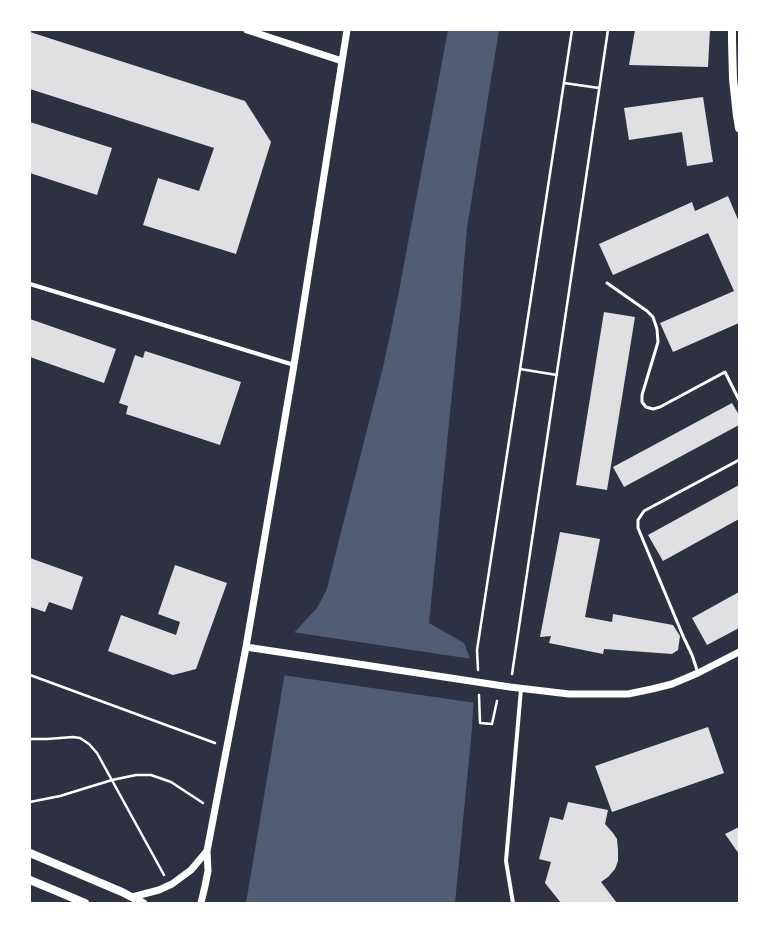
<!DOCTYPE html>
<html>
<head>
<meta charset="utf-8">
<style>
  body { margin:0 }
  #map { position:relative; width:769px; height:933px; overflow:hidden; background:#2d3142; font-family:Manrope,sans-serif }
  canvas { display:block }
  .frame { position:absolute; inset:0; border:31px solid #fff; pointer-events:none }
</style>
</head>
<body>
<div id="map">
<canvas width="769" height="933"></canvas>
<div class="frame"></div>
</div>
<script>
const g = document.querySelector('canvas').getContext('2d');
g.lineJoin = 'round';
function fill(path, color) { g.fillStyle = color; g.fill(path, 'evenodd'); }
const shape = rows => new Path2D(rows.map(r => 'M' + r).join(''));
function strokePath(path, color, width, dash) { g.strokeStyle = color; g.lineWidth = width; g.lineCap = dash ? 'butt' : 'round'; g.setLineDash(dash || []); g.stroke(path); }
fill(shape([
  [448,30,499,30,467,228,464,262,461,303,429,623,464,643,475,672,472,728,455,903,246,903,291,636,317,608,327,589,338,544,384,363,398,296]
]), '#4f5d75');
fill(shape([
  [292,632,472,659,477,672,476,703,282,675,289,635]
]), '#2d3142');
fill(shape([
  [635,30,710,30,708,67,629,65],
  [30,32,245,101,271,142,236,254,143,225,158,178,199,191,214,148,30,89],
  [703,97,713,162,687,166,682,132,629,140,624,108],
  [30,122,112,148,97,195,30,173],
  [728,196,739,222,739,323,673,352,660,323,734,291,708,233,613,275,599,244,692,202,695,211],
  [604,312,635,317,607,490,576,485],
  [30,319,116,349,104,383,30,357],
  [145,351,241,382,220,445,126,414,128,406,119,403,135,355,143,358],
  [732,403,739,415,739,425,624,487,613,467],
  [739,485,739,519,663,561,648,535],
  [560,532,600,539,585,617,612,622,613,614,673,625,680,636,678,650,672,654,604,649,603,654,549,643,551,636,540,637],
  [30,558,83,577,72,610,49,602,45,612,30,607],
  [175,565,227,583,196,669,173,675,108,651,121,615,176,635,180,622,158,614],
  [739,592,739,628,707,645,692,618],
  [708,727,724,773,612,812,595,766],
  [568,802,608,810,605,824,613,833,617,839,618,850,618,861,615,869,608,877,601,882,617,903,561,903,545,883,551,862,539,859,550,817,563,820],
  [739,827,739,854,725,834]
]), '#e0e0e3');
strokePath(shape([
  [564,83,599,88],
  [520,369,557,375],
  [478,670,477,650,572,30],
  [512,674,608,30],
  [30,675,215,743],
  [479,695,480,723,492,724,497,701],
  [30,739,47,739,73,737,80,738,89,744,97,753,164,875],
  [30,802,60,796,112,780,136,775,151,775,171,782,203,803]
]), '#fff', 2.5);
strokePath(shape([
  [607,283,647,311,653,317,657,329,658,342,642,395,642,402,646,407,653,409,660,407,725,372,739,400],
  [698,673,692,655,683,636,638,528,638,520,644,511,739,460]
]), '#fff', 3);
strokePath(shape([
  [30,284,294,365],
  [513,903,506,861,521,689]
]), '#fff', 4);
strokePath(shape([
  [247,30,342,61],
  [246,647,510,687,569,694,628,694,652,689,672,684,698,673,739,652],
  [132,897,159,890,172,884,191,870,207,851],
  [201,903,205,886,208,871,207,851,246,647,294,365,347,30]
]), '#fff', 7);
strokePath(shape([
  [732,30,732,41,733,79,737,116,739,128],
  [30,853,122,892,143,903],
  [30,880,85,903]
]), '#fff', 8);
</script>
</body>
</html>
